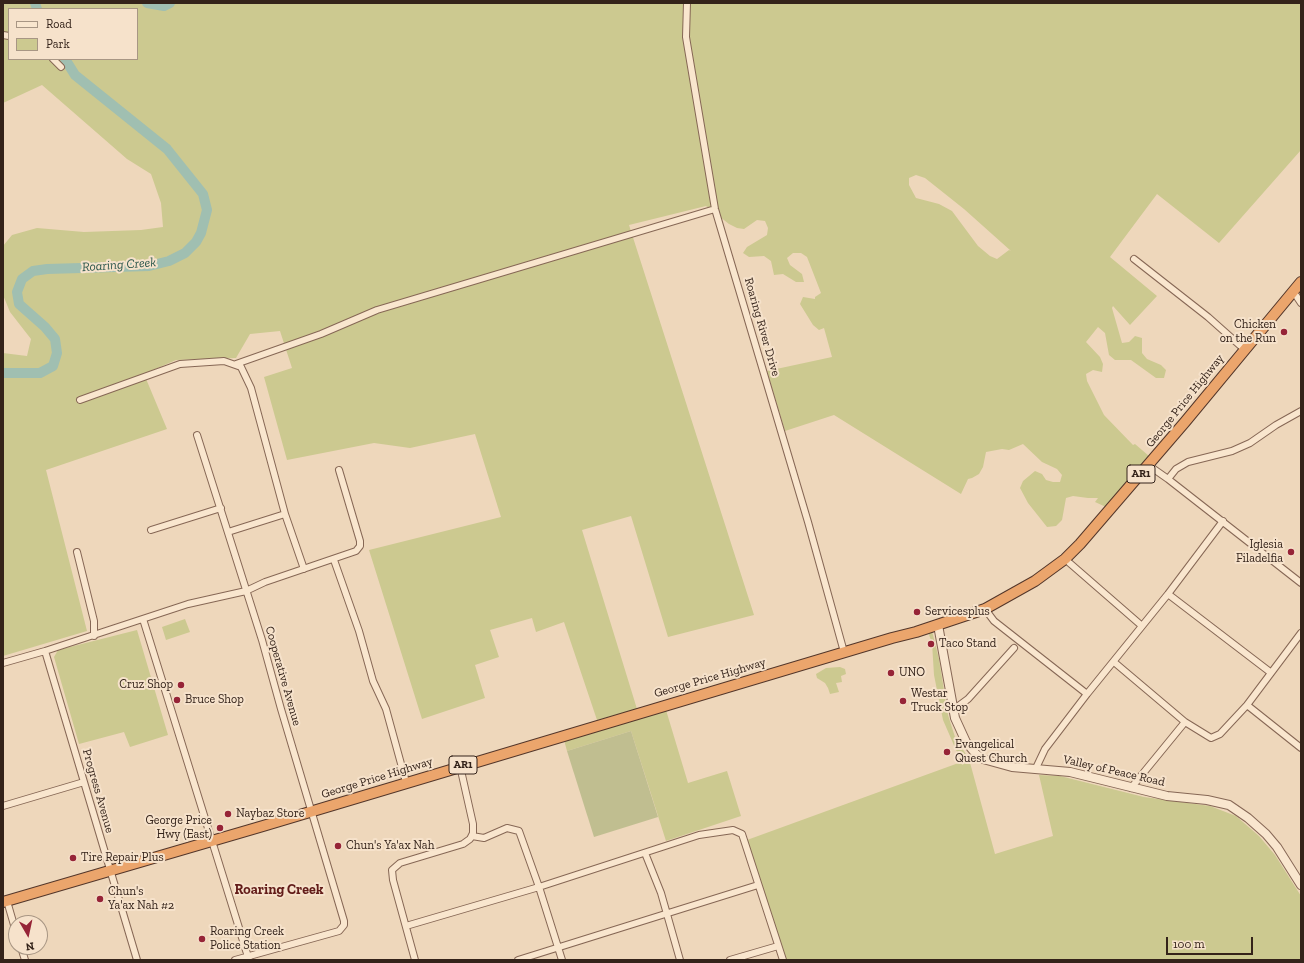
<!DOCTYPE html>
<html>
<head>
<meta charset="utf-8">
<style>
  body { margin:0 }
  #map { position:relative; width:1304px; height:963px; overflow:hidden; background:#eed7bb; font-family:"Zilla Slab",serif }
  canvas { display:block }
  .frame { position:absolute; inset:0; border:4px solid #34231a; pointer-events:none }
  .legend { position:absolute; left:8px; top:8px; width:130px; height:52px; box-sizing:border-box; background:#f6e2cb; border:1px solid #a89684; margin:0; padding:5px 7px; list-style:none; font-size:12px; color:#34231a }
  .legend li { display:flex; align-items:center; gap:8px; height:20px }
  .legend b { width:20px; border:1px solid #a89684 }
  .north { position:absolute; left:8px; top:915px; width:40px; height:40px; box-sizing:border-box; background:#f6e2cb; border:1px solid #a89684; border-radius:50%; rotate:171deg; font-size:11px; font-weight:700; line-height:16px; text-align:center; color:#34231a }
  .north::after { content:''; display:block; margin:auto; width:14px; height:18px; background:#962437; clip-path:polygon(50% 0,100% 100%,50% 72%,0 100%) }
  .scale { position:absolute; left:1166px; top:937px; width:87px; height:18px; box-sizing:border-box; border:2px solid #34231a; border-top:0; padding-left:5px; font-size:12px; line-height:14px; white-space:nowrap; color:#34231a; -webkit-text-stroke:3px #f6e2cb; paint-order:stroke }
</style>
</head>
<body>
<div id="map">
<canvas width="1304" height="963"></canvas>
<div class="frame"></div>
<ul class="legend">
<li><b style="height:5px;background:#f9e6ce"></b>Road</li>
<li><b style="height:11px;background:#ccc990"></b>Park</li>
</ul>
<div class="north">N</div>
<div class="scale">100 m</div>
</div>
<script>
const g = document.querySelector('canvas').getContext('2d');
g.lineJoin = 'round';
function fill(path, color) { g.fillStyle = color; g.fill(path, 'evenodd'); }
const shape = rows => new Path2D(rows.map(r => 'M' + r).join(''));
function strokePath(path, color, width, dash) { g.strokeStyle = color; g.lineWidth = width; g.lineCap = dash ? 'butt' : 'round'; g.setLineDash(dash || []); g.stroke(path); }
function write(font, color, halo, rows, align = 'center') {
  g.font = font + ' "Zilla Slab",serif'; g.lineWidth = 4; g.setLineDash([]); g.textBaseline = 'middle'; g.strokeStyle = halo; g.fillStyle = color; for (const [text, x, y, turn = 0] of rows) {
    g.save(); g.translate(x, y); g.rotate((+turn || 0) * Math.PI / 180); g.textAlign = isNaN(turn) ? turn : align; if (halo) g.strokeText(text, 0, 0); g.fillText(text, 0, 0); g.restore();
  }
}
fill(shape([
  [3,3,1301,3,1301,150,1219,243,1157,194,1110,257,1157,296,1130,325,1113,306,1112,308,1122,343,1129,342,1135,336,1142,338,1142,353,1147,359,1161,365,1166,370,1164,378,1156,378,1131,360,1115,360,1109,355,1105,333,1098,327,1086,342,1100,357,1103,364,1102,372,1093,370,1086,374,1087,381,1104,415,1133,445,1135,444,1149,456,1106,507,1095,502,1098,498,1088,498,1073,496,1066,498,1062,520,1056,526,1047,527,1028,503,1020,488,1023,481,1035,471,1042,474,1046,480,1053,482,1060,482,1062,475,1057,469,1042,462,1023,444,1009,450,1002,449,986,452,983,467,979,474,972,478,968,479,961,494,834,415,785,431,767,371,832,357,824,328,819,330,813,325,800,304,803,297,815,299,815,297,821,293,807,257,801,253,793,253,787,258,790,265,802,274,804,282,796,282,783,274,774,275,771,261,764,256,749,257,743,253,747,247,767,235,768,228,765,221,757,220,744,229,737,228,729,224,706,206,629,225,754,615,668,637,631,516,582,530,637,709,597,720,564,622,536,632,532,618,490,630,499,657,475,665,485,698,422,719,369,550,501,517,475,434,410,448,374,443,287,460,264,377,292,368,280,331,250,334,236,358,176,360,144,374,167,429,46,470,87,631,3,656,3,353,27,356,31,339,10,312,3,295,3,246,12,235,37,228,84,232,141,230,163,227,161,203,151,174,127,159,42,85,3,103],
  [9,9,137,9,137,59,9,59],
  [916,175,925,178,964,209,1011,251,1009,250,997,259,990,256,978,246,952,211,939,204,916,198,909,185,909,178],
  [185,619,190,632,166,640,162,627],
  [137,630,168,735,130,747,124,732,79,744,54,657,58,650],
  [932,631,939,659,948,715,955,737,969,759,995,854,1053,836,1039,775,1060,776,1144,797,1210,806,1236,816,1259,836,1275,855,1301,896,1301,960,786,960,747,840,964,761,956,750,943,720,934,675,932,643,928,632],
  [840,667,845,669,846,674,841,676,842,682,836,683,839,692,830,694,828,688,825,683,817,678,816,674,826,668],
  [666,710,688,783,727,771,741,816,666,841,631,731,567,751,564,740]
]), '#ccc990');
fill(shape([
  [631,731,658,817,594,837,567,751]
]), '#c0be90');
strokePath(shape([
  [35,3,37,9],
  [147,3,164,6,170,3],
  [3,373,40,373,53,366,57,353,55,339,45,327,19,304,17,292,22,279,33,271,47,269,149,266,169,261,185,253,196,242,201,233,207,210,203,194,167,149,75,75,65,59]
]), '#a0bfb1', 10);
const minor = shape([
  [687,3,686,37,715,209,808,522,844,652],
  [3,35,9,36],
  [53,59,61,67],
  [1134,259,1208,317,1244,349],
  [1293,291,1301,303],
  [236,364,321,334,377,310,715,209],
  [80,400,180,364,224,361,241,367,251,388,285,514,304,569],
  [197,435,262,640,281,709,344,921,344,925,339,931,235,960],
  [1148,465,1168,479,1301,583],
  [1168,479,1176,469,1188,462,1232,451,1250,443,1276,425,1301,411],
  [151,530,221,508],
  [228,532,285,514],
  [77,552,94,621,94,636],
  [1065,559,1142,626],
  [334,560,359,631,373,681,386,709,406,782],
  [1168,594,1270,672],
  [985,609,994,621,1087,694],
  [143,619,249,960],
  [45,651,137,960],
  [1114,662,1185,722,1211,738,1220,734,1247,705,1301,633],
  [3,663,45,651,188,604,246,591,265,582,356,551,360,546,360,541,339,470],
  [1247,705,1301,748],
  [953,710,968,699,1014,648],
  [1036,768,1045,749,1087,694,1168,594,1223,521],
  [1131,788,1185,722],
  [3,806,84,782],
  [472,836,484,838,507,828,519,831,539,887,562,960],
  [645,853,661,893,680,960],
  [7,901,16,932],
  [406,926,539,887,699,835,733,830,742,834,783,960],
  [21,947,25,960],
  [415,960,393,880,392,870,400,863,463,844,470,839,473,833,473,824,460,766],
  [518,960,758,885],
  [730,960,778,946]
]);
const tertiary = shape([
  [938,625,955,718,966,742,976,754,983,759,1012,767,1070,772,1167,796,1207,800,1229,805,1248,818,1266,834,1277,847,1301,885]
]);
const trunk = shape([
  [3,902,263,826,892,638,916,632,985,609,1035,581,1065,559,1080,544,1185,422,1301,282]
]);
strokePath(minor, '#866755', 8);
strokePath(tertiary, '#866755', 10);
strokePath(trunk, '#53362a', 12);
strokePath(minor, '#f9e6ce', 6);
strokePath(tertiary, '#f9e6ce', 8);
strokePath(trunk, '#eba56c', 10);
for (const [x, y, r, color] of [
  [1284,332,4,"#962437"],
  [1291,552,4,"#962437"],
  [917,612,4,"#962437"],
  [931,644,4,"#962437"],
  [891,673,4,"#962437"],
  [181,685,4,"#962437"],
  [177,700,4,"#962437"],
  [903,701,4,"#962437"],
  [947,752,4,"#962437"],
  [228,814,4,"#962437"],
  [220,828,4,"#962437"],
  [338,846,4,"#962437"],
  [73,858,4,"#962437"],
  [100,899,4,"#962437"],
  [202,939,4,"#962437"]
]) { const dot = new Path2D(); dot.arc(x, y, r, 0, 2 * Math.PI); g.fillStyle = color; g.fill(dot); strokePath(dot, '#f6e2cb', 1.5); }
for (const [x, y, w] of [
  [1141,474,28],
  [463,765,28]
]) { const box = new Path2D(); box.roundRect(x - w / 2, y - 9, w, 18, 3); g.fillStyle = '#f6e2cb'; g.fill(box); strokePath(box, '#34231a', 1); }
write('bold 11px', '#34231a', null, [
  ["AR1",1141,474],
  ["AR1",463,765]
]);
write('12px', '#34231a', '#f6e2cb', [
  ["Chicken",1276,325,"right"],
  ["on the Run",1276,339,"right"],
  ["Iglesia",1283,545,"right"],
  ["Filadelfia",1283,559,"right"],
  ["Servicesplus",925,612],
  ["Taco Stand",939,644],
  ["UNO",899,673],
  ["Cruz Shop",173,685,"right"],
  ["Westar",911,694],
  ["Truck Stop",911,708],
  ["Bruce Shop",185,700],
  ["Evangelical",955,745],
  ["Quest Church",955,759],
  ["Naybaz Store",236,814],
  ["George Price",212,821,"right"],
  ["Hwy (East)",212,835,"right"],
  ["Chun's Ya'ax Nah",346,846],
  ["Tire Repair Plus",81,858],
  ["Chun's",108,892],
  ["Ya'ax Nah #2",108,906],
  ["Roaring Creek",210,932],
  ["Police Station",210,946]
], 'left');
write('12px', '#34231a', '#f6e2cb', [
  ["Roaring River Drive",762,327,74],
  ["George Price Highway",1185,401,-51],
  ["Cooperative Avenue",283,676,74],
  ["George Price Highway",710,678,-16],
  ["Valley of Peace Road",1114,771,13],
  ["George Price Highway",377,778,-17],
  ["Progress Avenue",98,791,74]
]);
write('italic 13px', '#29554b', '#f6e2cb', [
  ["Roaring Creek",119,265,-4]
]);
write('bold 14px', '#621c19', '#f6e2cb', [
  ["Roaring Creek",279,890]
]);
</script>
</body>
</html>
